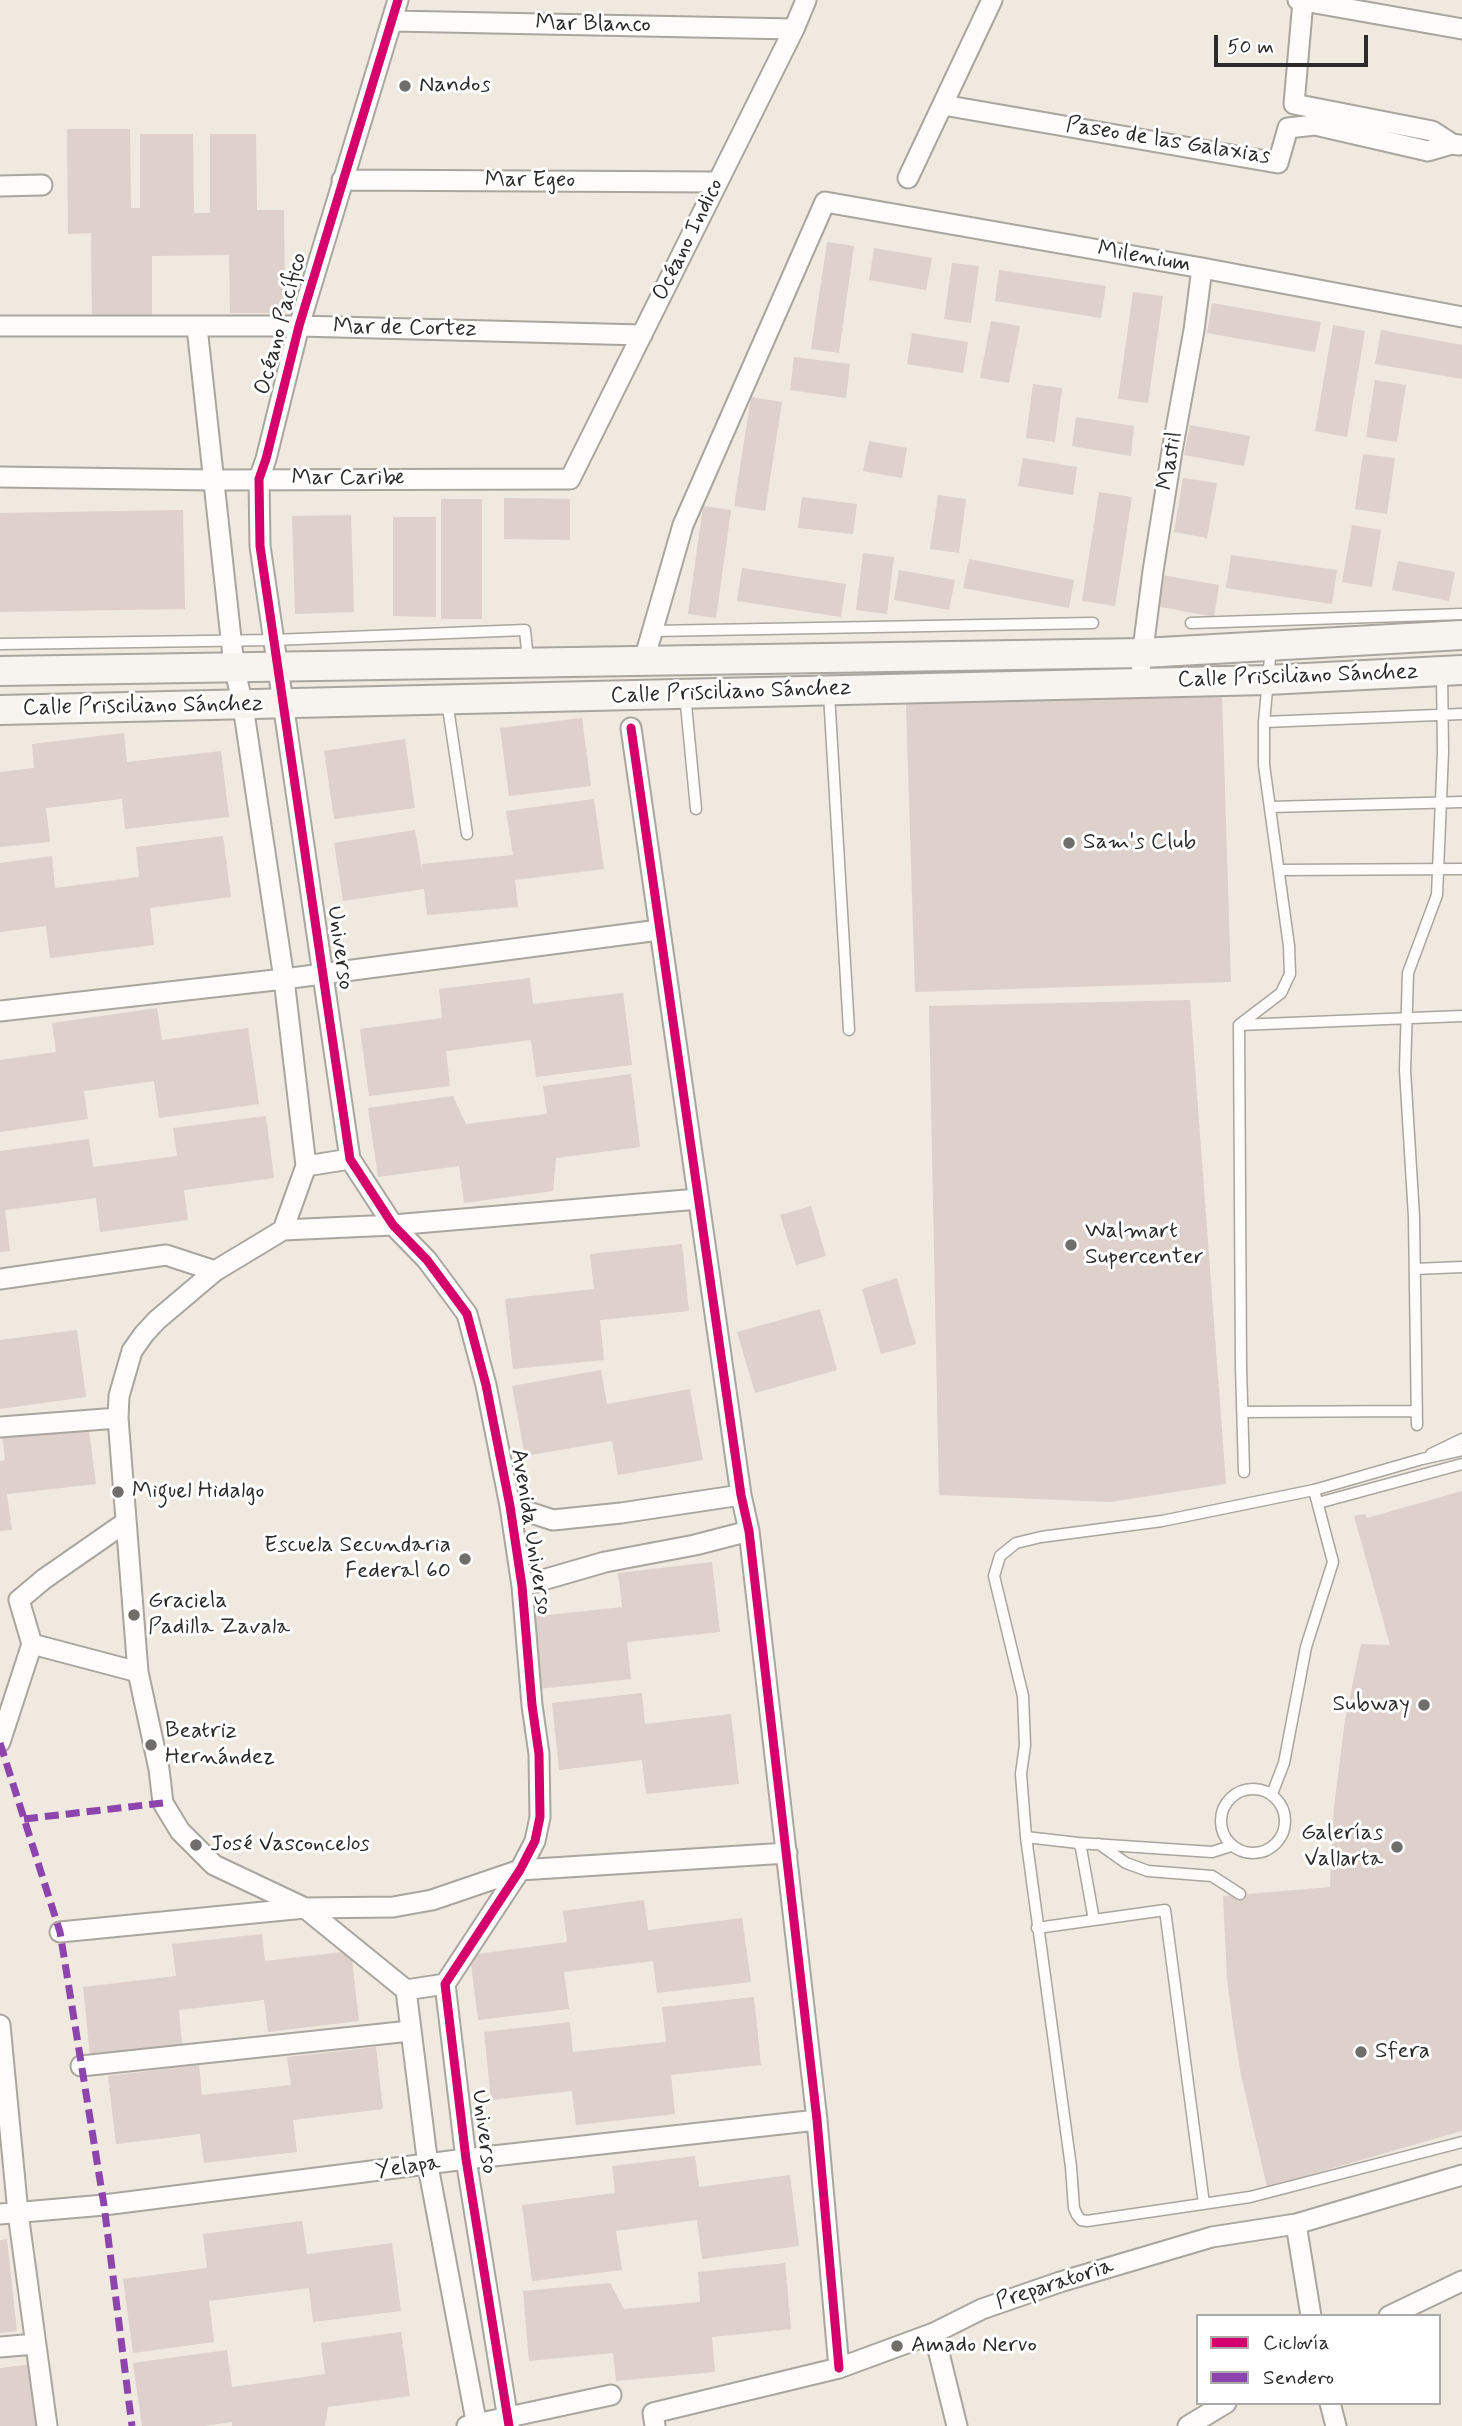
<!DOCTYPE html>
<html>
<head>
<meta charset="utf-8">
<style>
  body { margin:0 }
  #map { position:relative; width:1462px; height:2426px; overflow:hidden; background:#efe9df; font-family:Mynerve,sans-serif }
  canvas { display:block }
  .legend { position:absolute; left:1196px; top:2314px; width:245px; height:91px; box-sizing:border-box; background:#fff; border:2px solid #aaa; margin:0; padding:9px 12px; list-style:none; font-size:21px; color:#2b2b2b }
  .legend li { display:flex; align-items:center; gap:14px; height:35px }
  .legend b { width:35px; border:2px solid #aaa }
  .scale { position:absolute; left:1214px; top:35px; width:154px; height:32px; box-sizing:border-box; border:4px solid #2b2b2b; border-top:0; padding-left:9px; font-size:21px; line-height:24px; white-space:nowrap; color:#2b2b2b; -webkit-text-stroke:5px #fff; paint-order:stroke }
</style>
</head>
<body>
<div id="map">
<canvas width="1462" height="2426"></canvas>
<ul class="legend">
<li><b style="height:9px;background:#d6006c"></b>Ciclovía</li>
<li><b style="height:9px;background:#8e44ad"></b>Sendero</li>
</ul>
<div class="scale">50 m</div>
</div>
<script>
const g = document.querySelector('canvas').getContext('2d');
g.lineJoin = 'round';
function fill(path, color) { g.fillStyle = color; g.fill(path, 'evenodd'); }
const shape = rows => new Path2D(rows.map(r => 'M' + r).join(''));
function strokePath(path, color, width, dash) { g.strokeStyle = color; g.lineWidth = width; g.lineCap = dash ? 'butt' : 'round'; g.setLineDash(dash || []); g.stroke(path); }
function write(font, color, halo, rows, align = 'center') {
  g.font = font + ' Mynerve,sans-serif'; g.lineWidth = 6; g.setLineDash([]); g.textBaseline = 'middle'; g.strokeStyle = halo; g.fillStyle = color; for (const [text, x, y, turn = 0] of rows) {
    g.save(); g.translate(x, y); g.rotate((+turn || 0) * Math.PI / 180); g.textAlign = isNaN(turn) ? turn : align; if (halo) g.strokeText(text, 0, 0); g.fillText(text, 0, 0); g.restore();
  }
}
fill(shape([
  [67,129,130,129,131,208,140,208,140,134,193,134,194,213,210,213,210,134,256,134,257,210,284,210,285,313,230,313,229,255,152,256,152,320,92,321,91,233,68,234],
  [827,242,854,246,839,353,811,349],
  [874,248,932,258,926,290,869,280],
  [952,263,979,266,971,323,944,319],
  [999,270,1106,286,1101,318,995,301],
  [1133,292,1163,296,1148,403,1118,399],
  [1212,303,1321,322,1315,352,1207,333],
  [991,321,1020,326,1009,383,980,378],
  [1333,325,1365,331,1347,437,1315,431],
  [1381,330,1462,345,1462,379,1375,364],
  [912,333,968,342,963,373,907,364],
  [794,357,850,364,846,398,790,390],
  [1375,380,1406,385,1397,442,1366,437],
  [1033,384,1062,388,1055,442,1026,438],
  [751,397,782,402,765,511,734,506],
  [1076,417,1134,426,1131,456,1072,446],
  [1190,425,1250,436,1244,466,1184,455],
  [869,441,907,448,902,478,863,471],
  [1363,454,1395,458,1387,514,1355,509],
  [1023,458,1077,467,1073,495,1018,486],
  [1183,478,1217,483,1207,538,1174,532],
  [1099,492,1132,497,1115,606,1082,601],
  [938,495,966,499,959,553,930,549],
  [802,497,857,504,853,534,798,528],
  [504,498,570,499,570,540,504,539],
  [441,499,482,499,482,619,441,619],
  [703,506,731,510,716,618,688,614],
  [183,510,185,609,0,612,0,513],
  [351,515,354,612,295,614,292,516],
  [393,517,436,517,436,617,393,616],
  [1352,525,1381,530,1372,587,1342,582],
  [863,553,894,557,887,614,856,610],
  [1231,555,1337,570,1332,604,1226,588],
  [969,559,1074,580,1069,608,963,588],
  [1398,561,1455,572,1449,601,1392,590],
  [742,568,846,584,841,617,737,601],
  [899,570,955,580,949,610,894,600],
  [1162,575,1219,585,1214,617,1156,606],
  [1222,694,1231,982,915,992,906,704],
  [582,718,591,786,509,796,500,728],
  [124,733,127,762,221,751,229,817,125,829,122,799,46,808,50,842,0,847,0,772,34,768,32,744],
  [405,739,415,808,334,819,324,751],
  [594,799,604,869,515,880,518,907,427,915,424,889,343,901,334,843,415,830,423,876,422,864,513,855,506,811],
  [223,836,231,897,150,908,154,945,50,958,46,926,0,932,0,863,52,856,55,888,139,877,136,847],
  [530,978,533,1004,623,993,632,1065,536,1077,531,1040,446,1051,450,1086,369,1096,360,1029,442,1018,439,989],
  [1190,1000,1226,1484,1110,1502,939,1495,929,1006],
  [157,1008,162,1040,248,1028,259,1104,159,1118,154,1081,84,1091,88,1119,0,1132,0,1060,56,1052,52,1023],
  [631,1074,640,1147,556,1158,553,1191,464,1203,459,1166,378,1177,368,1108,453,1096,466,1124,547,1114,543,1086],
  [266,1116,274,1178,184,1190,188,1220,100,1232,96,1198,5,1210,10,1251,0,1252,0,1151,89,1139,93,1167,177,1156,173,1128],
  [811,1206,826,1256,796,1265,780,1215],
  [682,1244,689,1311,600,1320,604,1360,513,1369,505,1299,594,1289,590,1254],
  [897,1278,916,1344,881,1354,862,1289],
  [820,1309,837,1370,755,1393,737,1332],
  [77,1330,86,1397,0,1409,0,1340],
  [601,1370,607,1404,690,1389,703,1460,618,1475,612,1441,525,1456,512,1386],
  [88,1423,96,1484,7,1494,12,1530,0,1531,0,1461,5,1460,2,1433],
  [1462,1491,1462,2131,1267,2187,1241,2075,1233,2025,1227,1979,1223,1896,1330,1887,1334,1807,1345,1720,1361,1644,1390,1645,1354,1516,1365,1514,1367,1518],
  [712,1562,720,1632,627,1642,631,1679,538,1689,530,1617,622,1607,618,1573],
  [642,1693,645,1724,731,1714,739,1784,646,1794,642,1760,559,1770,552,1703],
  [644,1900,648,1930,742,1918,751,1982,657,1993,653,1961,564,1972,569,2009,478,2020,471,1964,477,1954,567,1942,563,1911],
  [262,1934,265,1961,351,1951,359,2021,268,2032,264,2000,179,2010,182,2044,90,2055,83,1987,176,1976,172,1944],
  [754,1997,761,2065,671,2075,675,2114,576,2125,572,2091,491,2100,484,2032,570,2022,573,2052,666,2042,662,2007],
  [376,2047,383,2109,293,2120,297,2152,204,2163,200,2134,116,2144,108,2076,199,2065,202,2095,291,2085,287,2057],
  [695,2156,699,2187,790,2175,799,2246,702,2259,697,2220,616,2231,622,2270,532,2281,522,2205,615,2193,612,2166],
  [302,2221,307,2254,392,2243,401,2311,313,2322,309,2288,209,2301,214,2342,133,2353,123,2279,207,2268,203,2234],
  [7,2239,17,2331,0,2333,0,2240],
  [785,2263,791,2329,712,2337,715,2372,616,2381,613,2353,529,2361,523,2291,610,2283,624,2309,700,2302,698,2272],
  [401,2332,410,2396,328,2407,325,2426,232,2426,232,2422,203,2426,142,2426,133,2363,227,2350,232,2387,325,2374,321,2343],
  [34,2364,41,2426,0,2426,0,2368]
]), '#ded0ca');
const lane = shape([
  [1191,623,1462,614],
  [653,631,1093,623],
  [0,644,273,640,525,630,528,661],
  [685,694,696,809],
  [829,694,849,1030],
  [447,701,467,834],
  [1264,722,1462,714],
  [1270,807,1462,802],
  [1279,870,1462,869],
  [1239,1025,1462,1016],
  [1415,1269,1462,1267],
  [1243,1412,1416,1411],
  [1417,1425,1414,1217,1405,1070,1408,973,1437,895,1443,752,1442,672],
  [1431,1454,1462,1439],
  [1244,1472,1241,1366,1239,1025,1281,993,1290,974,1289,946,1264,765,1264,722,1271,647],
  [1314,1490,1422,1459,1462,1450],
  [1318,1503,1462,1464],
  '1221 1821a32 32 0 1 1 64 0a32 32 0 1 1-64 0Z',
  [1272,1794,1284,1763,1306,1647,1333,1562,1314,1490,1162,1521,1041,1537,1016,1543,1000,1556,994,1576,1023,1696,1025,1745,1021,1774,1026,1837,1071,2167,1074,2208,1077,2215,1081,2220,1087,2221,1250,2197,1462,2142],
  [1026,1837,1078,1843,1081,1848,1094,1920],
  [1078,1843,1212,1852,1231,1846],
  [1099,1844,1126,1863,1148,1871,1212,1876,1240,1894],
  [1037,1928,1165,1910,1204,2204]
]);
const street = shape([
  [398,0,299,326,266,459,259,479,260,546,350,1159,393,1225,427,1260,467,1314,486,1385,510,1506,522,1586,532,1705,539,1754,540,1817,535,1841,520,1870,445,1984,466,2159,509,2426],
  [1298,0,1462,29],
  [1303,1,1294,104,1432,131,1452,144,1459,145],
  [393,21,794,29],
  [943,105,1278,163,1288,128,1315,125,1428,151,1452,144],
  [908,178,992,0],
  [342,180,717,182],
  [0,186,42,185],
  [0,326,299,326,642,335],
  [197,327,234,666,243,706,284,979,306,1166,283,1230],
  [0,477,213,480,570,479,794,29,806,0],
  [644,660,683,525,825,202,1202,268,1462,317],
  [1141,665,1153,571,1172,451,1194,330,1202,268],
  [631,728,741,1495,749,1531,817,2120,839,2368],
  [0,1011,284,979,659,930],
  [306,1166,350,1159],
  [0,1279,166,1255,215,1271],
  [0,1427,118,1418],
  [510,1506,553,1520,621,1513,741,1495],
  [522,1586,605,1562,695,1545,749,1531],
  [32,1644,19,1600,44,1579,126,1522],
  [0,1742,32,1644,138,1672],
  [60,1932,305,1908,393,1907,432,1900,520,1870,787,1853],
  [406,1990,445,1984],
  [0,2025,18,2213,47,2426],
  [81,2066,410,2031],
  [0,2214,104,2205,466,2159,817,2120],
  [1296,2224,1311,2316],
  [1389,2316,1462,2281],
  [934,2333,957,2426],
  [0,2347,35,2344],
  [1330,2403,1336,2426],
  [467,2426,611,2395],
  [477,2426,428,2166,406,1990,305,1908,214,1865,180,1831,163,1803,159,1769,138,1672,118,1418,119,1396,132,1351,144,1334,157,1320,215,1271,283,1230,393,1225,698,1199],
  [655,2426,653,2413,839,2368,934,2333,982,2309,1060,2282,1212,2237,1296,2224,1462,2175],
  [1188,2426,1226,2403]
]);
const secondary = shape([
  [0,671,1143,653,1462,635],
  [0,710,1267,680,1462,670]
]);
strokePath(lane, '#a9a59f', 13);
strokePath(street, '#a9a59f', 23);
strokePath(secondary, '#a9a59f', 32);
strokePath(lane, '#fdfcfa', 10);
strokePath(street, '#fdfcfa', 19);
strokePath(secondary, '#f7f3ef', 28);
strokePath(shape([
  [0,1743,60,1932,104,2205,132,2426],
  [24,1819,163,1803]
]), '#8e44ad', 7, [14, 7]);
strokePath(shape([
  [398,0,299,326,266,459,259,479,260,546,350,1159,393,1225,427,1260,467,1314,486,1385,510,1506,522,1586,532,1705,539,1754,540,1817,535,1841,520,1870,445,1984,466,2159,509,2426],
  [631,728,741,1495,749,1531,817,2120,839,2368]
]), '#d6006c', 9);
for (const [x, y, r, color] of [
  [405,86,7,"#706e6a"],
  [1069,843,7,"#706e6a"],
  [1071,1245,7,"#706e6a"],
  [118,1492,7,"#706e6a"],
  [465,1559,7,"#706e6a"],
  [134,1615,7,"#706e6a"],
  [1424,1705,7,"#706e6a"],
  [151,1745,7,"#706e6a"],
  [196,1845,7,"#706e6a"],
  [1397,1847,7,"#706e6a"],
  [1361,2052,7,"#706e6a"],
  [897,2346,7,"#706e6a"]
]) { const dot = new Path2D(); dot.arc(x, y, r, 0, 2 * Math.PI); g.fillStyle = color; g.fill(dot); strokePath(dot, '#fff', 2.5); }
write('23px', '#2b2b2b', '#fff', [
  ["Mar Blanco",593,25,1],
  ["Paseo de las Galaxias",1168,142,9],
  ["Mar Egeo",530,181],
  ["Océano Indico",689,240,-64],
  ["Milenium",1144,258,10],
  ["Océano Pacífico",282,324,-75],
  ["Mar de Cortez",405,329,1],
  ["Mastil",1171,461,-80],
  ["Mar Caribe",348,479],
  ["Calle Prisciliano Sánchez",1298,677,-2],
  ["Calle Prisciliano Sánchez",731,693,-2],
  ["Calle Prisciliano Sánchez",143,707,-1],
  ["Universo",339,948,82],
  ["Avenida Universo",530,1532,81],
  ["Universo",483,2132,83],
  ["Yelapa",408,2168,-8],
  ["Preparatoria",1055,2285,-18]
]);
write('23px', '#2b2b2b', '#fff', [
  ["Nandos",419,86],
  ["Sam's Club",1083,843],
  ["Walmart",1085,1232],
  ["Supercenter",1085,1258],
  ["Miguel Hidalgo",132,1492],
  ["Escuela Secundaria",451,1546,"right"],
  ["Federal 60",451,1572,"right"],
  ["Graciela",148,1602],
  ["Padilla Zavala",148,1628],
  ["Subway",1410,1705,"right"],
  ["Beatriz",165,1732],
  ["Hernández",165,1758],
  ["Galerías",1383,1834,"right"],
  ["Vallarta",1383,1860,"right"],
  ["José Vasconcelos",210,1845],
  ["Sfera",1375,2052],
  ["Amado Nervo",911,2346]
], 'left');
</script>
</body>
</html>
